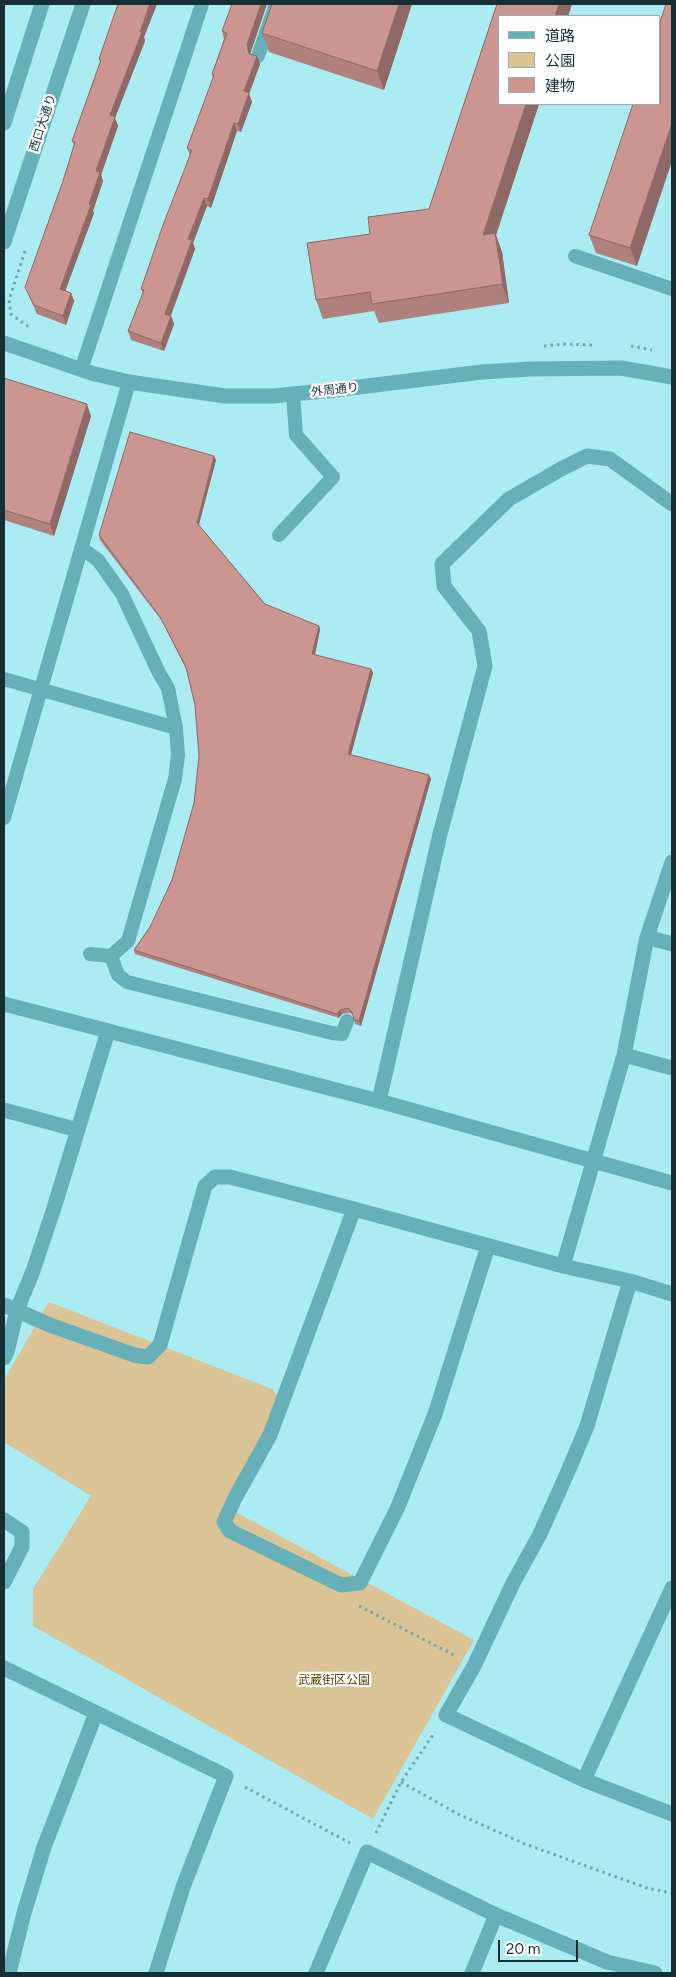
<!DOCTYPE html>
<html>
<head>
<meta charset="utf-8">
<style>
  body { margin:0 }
  #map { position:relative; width:676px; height:1977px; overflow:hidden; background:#abebf2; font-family:Figtree,"Noto Sans JP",sans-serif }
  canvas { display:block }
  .frame { position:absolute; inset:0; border:5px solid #152f32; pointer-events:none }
  .legend { position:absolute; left:498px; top:15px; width:162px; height:90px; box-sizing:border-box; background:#fff; border:1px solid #a1acad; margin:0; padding:6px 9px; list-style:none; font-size:15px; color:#152f32 }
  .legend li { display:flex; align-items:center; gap:10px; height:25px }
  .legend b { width:25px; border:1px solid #a1acad }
  .scale { position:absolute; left:498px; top:1940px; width:80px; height:22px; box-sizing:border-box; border:2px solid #152f32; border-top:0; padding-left:6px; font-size:15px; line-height:18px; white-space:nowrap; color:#152f32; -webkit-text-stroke:4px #fff; paint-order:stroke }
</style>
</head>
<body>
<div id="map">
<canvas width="676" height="1977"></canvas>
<div class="frame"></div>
<ul class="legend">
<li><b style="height:6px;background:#66b1b9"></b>道路</li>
<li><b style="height:14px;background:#dac394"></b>公園</li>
<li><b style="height:14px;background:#cb9691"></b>建物</li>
</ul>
<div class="scale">20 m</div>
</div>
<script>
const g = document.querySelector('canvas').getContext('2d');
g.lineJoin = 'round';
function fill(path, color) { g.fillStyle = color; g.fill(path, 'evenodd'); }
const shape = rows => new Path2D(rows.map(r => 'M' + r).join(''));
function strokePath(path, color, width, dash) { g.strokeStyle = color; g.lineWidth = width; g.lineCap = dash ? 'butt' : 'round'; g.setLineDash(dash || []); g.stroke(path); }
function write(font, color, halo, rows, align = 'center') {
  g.font = font + ' Figtree,"Noto Sans JP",sans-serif'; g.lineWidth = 4.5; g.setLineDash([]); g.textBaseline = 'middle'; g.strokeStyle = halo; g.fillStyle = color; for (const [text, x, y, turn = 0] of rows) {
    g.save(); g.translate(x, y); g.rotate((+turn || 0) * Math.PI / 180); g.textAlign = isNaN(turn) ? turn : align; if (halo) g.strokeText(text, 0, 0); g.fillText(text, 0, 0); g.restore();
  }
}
fill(shape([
  [49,1302,272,1389,281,1400,224,1506,474,1640,373,1819,33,1626,33,1589,91,1496,4,1442,4,1380]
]), '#dac394');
strokePath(shape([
  [25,251,9,300,11,314,30,328],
  [544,346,563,344,595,345],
  [631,346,652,350],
  [359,1606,456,1656],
  [401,1782,458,1814,525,1844,647,1888,672,1893],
  [245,1787,350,1843],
  [376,1833,401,1782,435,1732]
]), '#74a6ab', 3, [2.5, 4]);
strokePath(shape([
  [258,56,276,4],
  [575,256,672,289],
  [81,370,202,4],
  [279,535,333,477,296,435,293,394],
  [81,548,98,560,122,594,159,673,168,688,176,728,178,755,175,779,128,941,111,956,90,954],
  [4,679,176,728],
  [4,818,129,382],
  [111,956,118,975,127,982,332,1033,342,1034,347,1021]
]), '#66b1b9', 14);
strokePath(shape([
  [647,937,672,944],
  [624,1055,672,1068],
  [379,1101,440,834,485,666,479,631,444,586,442,564,509,499,561,469,587,456,610,459,672,504],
  [4,1110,78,1130],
  [354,1209,270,1435,235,1498,224,1522,230,1531,341,1585,360,1583,397,1509,435,1414,488,1246],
  [563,1266,624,1055,647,937,672,862],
  [630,1281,587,1426,569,1469,540,1534,513,1583,474,1666,446,1715,584,1780,672,1814],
  [4,1305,50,1325,134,1355,148,1357,160,1345,205,1186,215,1177,230,1177,354,1209,563,1266,630,1281,672,1294],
  [4,1358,7,1352,17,1310,33,1271,54,1208,108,1031],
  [4,1520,22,1532,22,1547,4,1582],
  [4,1668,226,1776,183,1887,156,1973],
  [584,1780,672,1588],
  [9,1973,24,1913,44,1847,96,1713],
  [316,1973,367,1852,496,1915,607,1962,655,1973],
  [472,1973,496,1915]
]), '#66b1b9', 15);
strokePath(shape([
  [4,123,42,4],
  [4,242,83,4],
  [4,343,91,373,129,382,225,396,273,396,334,390,482,372,530,369,621,368,672,377],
  [4,1004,379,1101,672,1183]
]), '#66b1b9', 15);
fill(shape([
  [118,4,157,4,144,37,145,41,115,118,118,126,101,175,103,181,93,211,94,213,65,291,71,293,74,301,66,325,37,314,25,287,63,181,74,145,72,141,100,62,99,59],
  [232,4,267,4,250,54,257,56,260,64,249,94,252,102,241,132,237,131,211,208,207,206,193,243,195,249,171,316,174,324,164,351,131,340,128,331,143,293,141,289,190,156,187,148,213,78,212,74,224,39,222,31],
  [412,4,384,90,269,52,262,33],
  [497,4,572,4,568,16,500,16,500,104,539,104,496,235,502,252,509,303,379,323,374,311,323,319,316,300,307,243,370,234,368,217,429,209],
  [666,4,637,266,596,253,589,235],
  [4,378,91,416,54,536,4,520],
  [216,460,199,525,265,604,319,626,320,630,315,655,371,669,373,673,351,755,429,775,431,779,361,1026,355,1024,353,1015,350,1013,342,1014,339,1018,135,954,134,950,150,927,172,880,194,803,199,756,195,705,186,669,162,621,100,540,99,535]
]), '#af817d');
fill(shape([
  [150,4,157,4,144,37,145,41,115,118,118,126,101,175,103,181,93,211,94,213,63,297,60,289,89,204,96,171,110,115],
  [261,4,267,4,250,54,249,54,247,45],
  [399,4,412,4,384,90,377,71],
  [559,4,572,4,568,16,555,16],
  [257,56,260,64,249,94,252,102,241,132,238,124,244,91],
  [526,104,539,104,496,235,502,252,509,303,483,235],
  [234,123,237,131,211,208,208,199],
  [672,123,672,161,637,266,630,248],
  [204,198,207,206,193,243,195,249,168,322,165,314,188,239],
  [71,293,74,301,66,325,63,316],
  [171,316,174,324,164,351,161,343],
  [87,404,91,416,54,536,50,524],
  [214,456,216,460,198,527,197,523],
  [319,626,320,630,314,658,312,654],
  [371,669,373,673,350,758,348,754],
  [429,775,431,779,361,1026,359,1021],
  [340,1010,342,1014,339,1018,337,1014]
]), '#8e6966');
const building = shape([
  [118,4,150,4,140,32,142,32,110,115,115,117,96,171,100,172,89,204,91,205,60,289,71,293,63,316,34,305,25,287,63,181,75,142,72,141,101,60,99,59,118,4],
  [232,4,261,4,247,45,249,54,257,56,244,91,249,93,238,124,234,123,208,199,204,198,188,239,192,240,165,314,171,316,161,343,128,331,144,290,141,289,163,225,192,150,187,148,214,75,212,74,227,33,222,31,232,4],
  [272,4,399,4,377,71,262,33,272,4],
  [497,4,559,4,555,16,500,16,500,104,526,104,483,235,495,233,503,284,372,304,370,292,316,300,307,243,370,234,368,217,429,209,497,4],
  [666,4,672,4,672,123,630,248,589,235,633,104,660,104,660,22,666,4],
  [4,378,87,404,50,524,4,510,4,378],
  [130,432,214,456,197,523,265,604,319,626,312,654,371,669,348,754,429,775,359,1021,354,1020,352,1012,348,1008,340,1010,337,1014,134,950,150,927,172,880,194,803,199,756,195,705,186,667,160,617,99,535,130,432]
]);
fill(building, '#cb9691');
strokePath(building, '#8e6966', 1);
write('12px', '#152f32', '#fff', [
  ["西口大通り",43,123,-72],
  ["外周通り",335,390,-6]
]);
write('12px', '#604604', '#fff', [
  ["武蔵街区公園",334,1680]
]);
</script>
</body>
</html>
